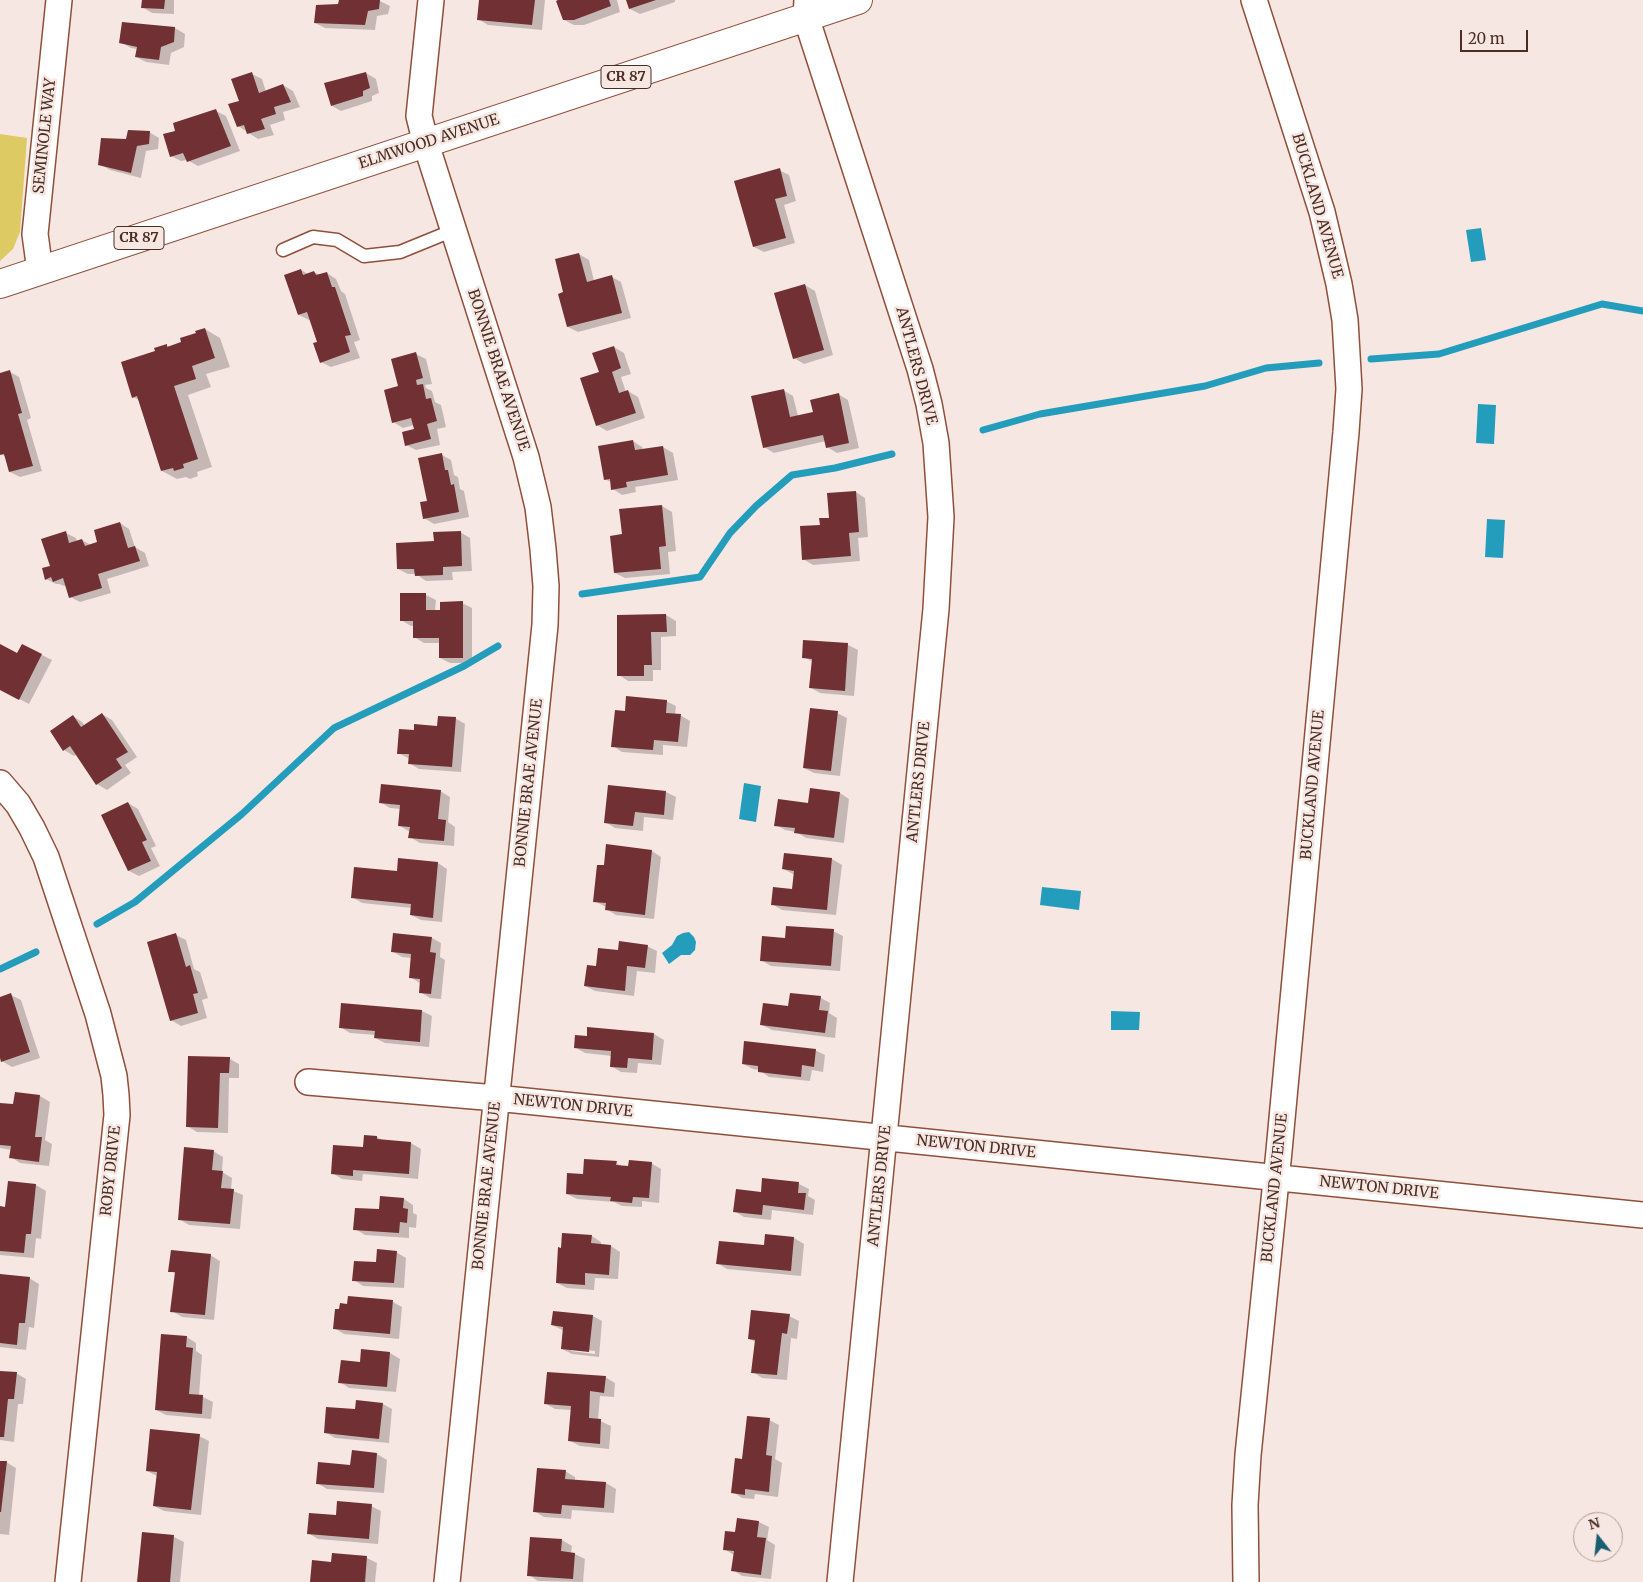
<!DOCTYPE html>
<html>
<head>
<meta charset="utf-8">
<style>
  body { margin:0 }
  #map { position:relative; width:1643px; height:1582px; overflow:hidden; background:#f7e7e2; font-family:Merriweather,serif }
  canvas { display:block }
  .north { position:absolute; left:1573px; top:1512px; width:50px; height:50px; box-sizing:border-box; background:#f7e7e2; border:1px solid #b29d96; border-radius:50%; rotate:344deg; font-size:14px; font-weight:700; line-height:20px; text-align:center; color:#4a2d23 }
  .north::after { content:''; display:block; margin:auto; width:18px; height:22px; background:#1a5f71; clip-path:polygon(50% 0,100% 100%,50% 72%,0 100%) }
  .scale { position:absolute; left:1460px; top:30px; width:68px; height:22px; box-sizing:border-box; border:2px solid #4a2d23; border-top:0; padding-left:6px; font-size:15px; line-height:18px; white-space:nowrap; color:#4a2d23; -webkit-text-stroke:4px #f7e7e2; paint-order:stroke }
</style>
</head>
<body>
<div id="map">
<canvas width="1643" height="1582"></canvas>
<div class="north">N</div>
<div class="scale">20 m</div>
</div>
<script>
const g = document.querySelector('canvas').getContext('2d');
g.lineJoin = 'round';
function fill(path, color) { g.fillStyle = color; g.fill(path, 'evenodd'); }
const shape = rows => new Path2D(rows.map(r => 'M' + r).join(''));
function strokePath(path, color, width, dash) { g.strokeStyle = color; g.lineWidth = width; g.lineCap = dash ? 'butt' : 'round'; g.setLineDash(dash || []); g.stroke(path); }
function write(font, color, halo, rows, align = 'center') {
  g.font = font + ' Merriweather,serif'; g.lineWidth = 5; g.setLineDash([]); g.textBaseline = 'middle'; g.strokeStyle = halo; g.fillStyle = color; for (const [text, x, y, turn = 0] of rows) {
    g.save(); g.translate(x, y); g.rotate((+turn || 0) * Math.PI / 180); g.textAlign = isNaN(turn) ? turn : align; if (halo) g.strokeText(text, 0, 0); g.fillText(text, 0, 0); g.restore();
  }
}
fill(shape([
  [0,134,27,138,20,232,13,249,0,261]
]), '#ddca62');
fill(shape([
  [1481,228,1486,260,1471,262,1466,230],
  [1478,404,1496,405,1494,444,1476,443],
  [1487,519,1505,520,1503,558,1485,557],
  [744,783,761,786,756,822,739,819],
  [1042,887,1081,891,1079,910,1040,905],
  [689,932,694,937,696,942,695,950,690,955,681,955,669,964,662,953,672,945,677,936,683,933],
  [1111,1011,1140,1012,1139,1030,1111,1030]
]), '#239dbb');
fill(shape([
  [143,0,174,0,174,14,152,13,142,7],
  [341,0,380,1,390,6,388,14,377,16,375,30,325,28,315,23,339,6],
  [481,0,545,0,542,30,488,25,478,19],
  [562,0,617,0,620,12,584,25,574,25,564,20],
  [627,0,675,0,675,2,640,14,630,9],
  [124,23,175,28,185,34,184,47,171,53,169,65,146,62,136,57,137,49,131,48,121,42],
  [366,73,376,79,379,93,372,96,372,101,341,111,332,106],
  [252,74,262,79,266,92,283,85,293,91,300,107,283,112,285,120,270,125,274,135,258,139,238,126,241,102],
  [216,111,226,116,240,151,198,166,187,160,181,161,171,156,176,132],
  [149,132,159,138,158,149,146,151,141,178,110,170,100,164],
  [779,170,789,175,796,201,784,205,795,243,764,252,754,247],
  [579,254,589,260,594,281,612,277,621,282,631,318,578,332,568,327,565,293],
  [301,270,308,274,314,272,320,275,327,273,336,279,341,291,345,294,360,340,354,342,360,358,331,367,321,362,319,342,311,319,309,320,299,315],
  [805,285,815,291,833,355,804,364,794,358],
  [205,329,220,338,230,367,206,374,211,387,188,395,212,467,197,472,198,476,190,479,186,477,177,479,162,471,139,400,133,397,157,352,166,345,170,347,183,343],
  [614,347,624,353,631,374,621,377,626,392,628,391,638,397,645,418,607,431,597,425,600,373],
  [416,354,426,359,432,384,425,385,426,388,432,391,435,402,441,405,446,427,437,429,440,445,416,450,406,445,415,430,414,425,403,428,393,422,399,387],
  [10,372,19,377,31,418,27,420,42,471,20,477,10,472,6,457,1,454,0,451,0,375],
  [783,390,793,396,798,416,815,413,838,394,848,400,859,448,837,453,827,447,826,441,774,453,764,447],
  [633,441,642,447,643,450,663,447,673,453,678,480,635,487,636,492,622,495,613,489,612,483,605,479],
  [442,455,451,460,454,475,458,477,460,489,464,491,469,517,434,524,424,518],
  [856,492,865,498,868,537,858,538,860,561,813,565,803,559,821,526,831,519],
  [662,506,672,512,676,551,668,552,670,574,625,578,615,573,623,536],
  [120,523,129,529,135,547,145,553,149,566,107,579,111,593,80,602,70,597,67,586,64,586,59,584,56,584,46,579,66,533,76,538,77,542,82,540,91,545,99,543],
  [460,532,470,538,472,571,452,572,453,580,426,581,416,574,408,574,398,569,435,542],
  [426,595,436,600,435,611,442,611,462,603,472,608,472,663,450,663,440,658,440,643,424,643,414,637,414,626,411,626,401,620],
  [666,615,676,621,676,636,661,637,661,670,653,670,653,681,628,681,619,675,618,616],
  [805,641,848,645,858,650,854,696,820,693,811,688,813,662,804,657],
  [0,645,18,654,22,645,52,660,29,704,0,689],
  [666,701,676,706,675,715,680,715,690,721,687,747,663,745,663,755,622,752,613,746,626,712],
  [837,713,847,718,840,776,814,773,804,768],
  [102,714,112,720,137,757,125,765,131,773,107,790,97,784,77,754,74,756,64,750,73,716,82,722,85,726],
  [455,718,465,724,461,772,419,769,409,763,410,759,398,753,415,731,438,727],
  [440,791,450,797,448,822,455,827,454,846,420,843,410,837,410,832,400,826,401,809,390,808,380,802],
  [666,792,676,797,673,820,644,817,643,831,615,828,605,822],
  [840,793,849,799,844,843,806,838,796,832,785,830,776,825,809,804],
  [128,803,138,809,156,846,151,848,160,866,139,876,129,871,103,815],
  [652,851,661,857,654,919,616,915,606,909,606,907,594,901,605,867],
  [832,859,842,865,836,915,782,910,772,904,793,891,795,875,783,869],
  [438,863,447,869,442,922,421,920,411,915,412,908,362,903,352,897,398,873],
  [833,931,843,936,840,971,771,966,761,960],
  [176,935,186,940,194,969,200,972,208,998,202,1000,207,1018,181,1026,171,1020],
  [432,938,441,943,440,957,445,960,441,999,430,998,420,992,420,983,410,977,412,958,402,957,392,951],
  [647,946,657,951,655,973,637,971,634,996,595,991,585,986,620,951],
  [11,995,21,1000,40,1058,12,1067,2,1061,0,1054,0,998],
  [821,998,830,1003,829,1013,837,1018,835,1038,772,1030,762,1025,789,1007],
  [422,1011,432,1016,429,1047,385,1043,375,1038,376,1035,350,1033,340,1027],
  [589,1028,654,1034,664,1040,661,1065,638,1063,637,1073,621,1072,611,1066,612,1056,585,1053,576,1048,588,1038],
  [815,1050,825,1055,823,1072,812,1070,810,1081,769,1077,759,1070,753,1069,743,1064],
  [189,1057,230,1059,239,1064,239,1078,229,1078,228,1133,197,1132,187,1126],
  [16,1094,40,1096,50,1102,45,1140,52,1144,49,1166,20,1163,11,1157,11,1150,0,1148,0,1104,14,1106],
  [377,1137,384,1141,411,1143,421,1149,418,1179,363,1174,362,1181,342,1179,332,1173],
  [213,1151,223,1157,222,1172,232,1178,231,1190,243,1195,240,1229,189,1225,179,1219],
  [616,1163,624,1167,651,1163,661,1169,659,1203,642,1201,642,1207,622,1206,614,1202,577,1199,567,1194],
  [9,1183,36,1185,46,1191,41,1239,36,1238,34,1258,0,1255,0,1207,7,1208],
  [799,1184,809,1189,808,1196,815,1200,813,1215,772,1210,771,1220,744,1217,734,1211,762,1193],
  [404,1199,413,1205,413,1213,417,1215,416,1228,409,1227,409,1238,365,1235,355,1229,380,1211],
  [592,1236,601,1242,601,1245,611,1246,620,1252,618,1279,595,1278,594,1290,567,1288,557,1283],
  [794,1238,804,1244,801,1276,727,1269,717,1263],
  [396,1252,406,1258,404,1288,363,1286,354,1280],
  [210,1255,220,1261,214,1320,182,1317,172,1311,176,1274,170,1271],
  [0,1275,29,1278,39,1284,34,1328,29,1327,26,1350,0,1347],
  [393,1302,402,1307,399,1339,344,1334,334,1328],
  [593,1316,602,1321,599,1357,572,1354,562,1349,564,1331,552,1325],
  [571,1349,595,1351,595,1354,571,1351],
  [789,1316,799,1321,797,1339,791,1338,787,1380,762,1378,753,1372,756,1342,749,1339],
  [187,1337,196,1343,196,1351,202,1355,199,1396,203,1397,213,1402,211,1419,166,1415,156,1410],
  [390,1353,400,1359,396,1392,349,1388,340,1382,361,1363],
  [0,1372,16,1373,26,1379,23,1404,18,1404,14,1442,0,1440],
  [605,1377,615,1383,614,1397,600,1396,598,1420,611,1426,609,1449,580,1446,570,1441,572,1410,555,1409,546,1404],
  [383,1404,392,1409,389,1443,335,1438,325,1432,356,1411],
  [769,1420,779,1425,775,1459,782,1463,778,1497,755,1494,754,1499,742,1498,733,1492,743,1460],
  [199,1436,209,1441,201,1515,164,1511,154,1506,157,1476,147,1471],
  [353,1452,377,1454,387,1460,384,1493,327,1489,317,1483,352,1466],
  [0,1462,6,1462,16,1468,9,1535,0,1534],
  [565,1471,575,1477,575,1481,606,1483,616,1489,614,1513,572,1510,571,1519,544,1517,534,1511],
  [371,1506,381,1511,378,1544,318,1539,308,1533,337,1516],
  [759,1522,769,1527,767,1540,775,1545,771,1579,742,1576,733,1570,734,1555,724,1549,736,1534],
  [143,1533,174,1537,184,1542,180,1582,139,1582],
  [562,1540,572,1546,571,1553,575,1554,585,1559,583,1582,538,1581,529,1575],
  [333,1555,367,1558,377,1563,375,1582,311,1582,332,1563]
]), '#0003');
strokePath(shape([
  [1371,359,1439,354,1602,304,1643,311],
  [983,430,1040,414,1205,386,1266,368,1319,363],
  [582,594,700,577,730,533,756,506,792,475,835,468,892,454],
  [97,924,135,902,242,814,334,728,464,666,498,646],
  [0,969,36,952]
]), '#239dbb', 7);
fill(shape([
  [142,0,165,0,164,9,141,8],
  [339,0,380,0,379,9,368,11,365,25,314,23,316,5,338,4],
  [479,0,535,0,532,25,477,20],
  [558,0,609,0,611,6,574,20,563,20,556,1],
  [626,0,656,0,629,9],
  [122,22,175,27,174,42,161,47,159,60,135,57,137,47,119,43],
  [252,72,259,93,283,84,291,102,274,107,276,114,261,119,265,129,247,134,244,125,237,127,228,104,239,101,231,79],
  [366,72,370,88,363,91,363,96,331,106,324,83],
  [216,109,231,146,187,162,183,153,170,157,163,134,175,131,173,123],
  [128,130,150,131,149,144,137,146,131,173,98,165,101,138,126,139],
  [780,168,787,196,775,199,786,238,753,247,734,181],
  [579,253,587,282,612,275,622,313,567,327,558,294,563,292,555,259],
  [301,269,303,275,314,271,316,275,327,272,332,287,335,287,351,335,345,336,350,352,320,363,313,343,317,342,307,312,298,315,284,275],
  [805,284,824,350,793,359,774,293],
  [205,328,215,358,192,366,196,379,174,386,198,459,183,464,184,468,174,471,173,468,161,471,137,396,132,398,121,362,155,351,154,348,167,344,167,347,181,342,180,338,196,333,195,331],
  [614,346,621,368,612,372,619,393,628,390,636,413,596,426,580,378,599,372,592,353],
  [416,352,423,378,416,380,417,385,423,384,426,399,431,398,437,421,427,424,431,439,405,446,402,432,414,429,411,418,392,423,384,390,398,386,391,359],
  [10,370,22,413,18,414,33,466,9,472,4,454,0,455,0,373],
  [784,389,790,417,813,412,810,400,839,393,849,443,826,448,823,435,763,448,751,396],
  [633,440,635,450,663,446,668,475,626,482,627,487,611,490,610,479,604,480,598,446],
  [442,453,445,470,448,470,451,485,454,484,459,512,423,519,420,502,427,501,418,458],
  [856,491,859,532,849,533,851,556,802,560,800,526,820,525,819,518,829,518,827,493],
  [662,505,666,546,659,547,661,569,614,573,610,536,622,534,619,509],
  [120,522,128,548,135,546,140,561,98,574,102,588,69,598,63,578,53,582,51,577,45,580,42,568,50,566,41,539,66,531,69,543,82,539,85,546,97,542,94,530],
  [461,531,462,566,443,567,443,575,415,576,414,569,397,569,396,543,434,541,433,532],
  [400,593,426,593,426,610,440,610,440,602,463,601,463,658,439,658,439,638,413,638,413,621,400,621],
  [666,614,667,632,651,632,652,665,644,665,644,676,617,676,617,615],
  [803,640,848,643,845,691,809,688,812,659,802,658],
  [0,644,17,653,22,644,42,654,19,700,0,690],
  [626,696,667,700,666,713,681,714,678,742,654,740,653,750,611,747,615,710,625,711],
  [810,708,838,711,831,771,803,768],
  [102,713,128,752,116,759,122,768,96,785,70,746,63,751,50,731,73,715,81,727],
  [438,716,456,717,452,767,408,764,409,754,397,754,399,729,414,730,414,724,437,726],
  [381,784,441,790,438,819,446,820,444,841,408,838,410,827,398,826,400,805,379,803],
  [608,785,666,791,664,815,635,812,633,826,604,823],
  [810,788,840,792,834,838,794,833,795,828,774,826,778,799,808,803],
  [128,802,147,840,142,842,151,861,128,871,101,815],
  [606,844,652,850,645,915,605,910,606,903,593,902,597,865,604,865],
  [784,853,832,858,827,910,771,905,773,887,792,889,794,871,782,869],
  [398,858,438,862,433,918,410,915,411,904,351,898,354,867,397,871],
  [786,926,834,929,831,966,760,961,762,936,785,938],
  [176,933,186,967,190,965,198,993,193,994,198,1013,170,1021,147,942],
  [393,933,432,937,430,952,436,953,431,994,419,993,420,979,409,978,411,954,391,952],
  [619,941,648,945,645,968,627,966,625,991,584,986,587,965,596,966,598,948,618,950],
  [11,993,30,1052,1,1062,0,1058,0,997],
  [790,993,821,996,819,1010,828,1011,825,1033,760,1025,763,1003,788,1006],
  [341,1003,422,1010,420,1042,374,1038,375,1031,339,1028],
  [587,1027,654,1033,652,1060,628,1058,627,1068,610,1067,611,1051,574,1048,575,1035,587,1036],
  [744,1041,816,1049,814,1067,802,1065,801,1077,758,1072,758,1066,742,1064],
  [188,1056,230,1057,229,1073,220,1073,218,1128,186,1127],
  [15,1092,40,1095,35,1137,42,1137,39,1162,9,1158,11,1146,0,1145,0,1103,13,1104],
  [364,1135,377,1136,377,1139,411,1142,409,1174,353,1170,353,1176,331,1174,333,1145,363,1147],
  [184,1147,214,1150,212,1170,223,1171,221,1188,234,1189,230,1224,178,1220],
  [584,1159,617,1161,616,1165,628,1166,629,1160,652,1162,649,1198,633,1197,632,1203,610,1201,611,1197,566,1194,567,1173,583,1174],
  [762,1178,799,1182,798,1193,806,1193,804,1210,763,1205,762,1215,733,1212,736,1189,761,1192],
  [8,1181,36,1184,31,1234,26,1234,24,1253,0,1251,0,1206,5,1207],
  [380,1196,404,1198,403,1208,408,1209,407,1223,400,1222,399,1233,353,1230,355,1208,379,1209],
  [562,1233,592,1235,591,1243,611,1245,609,1275,585,1273,585,1285,556,1283,558,1247,561,1248],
  [765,1234,794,1237,791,1271,716,1264,719,1241,764,1245],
  [377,1249,397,1251,394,1283,352,1281,354,1261,376,1262],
  [171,1250,211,1254,205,1315,170,1312,175,1272,168,1272],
  [0,1274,30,1277,25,1323,19,1323,17,1345,0,1343],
  [348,1296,393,1300,390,1334,333,1329,335,1309,339,1309,340,1303,347,1304],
  [751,1310,790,1314,787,1334,782,1333,777,1375,751,1373,755,1340,748,1339],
  [553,1311,593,1315,589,1352,561,1349,563,1327,551,1325],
  [161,1334,187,1336,186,1347,193,1348,189,1394,203,1395,202,1414,155,1410],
  [361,1349,390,1352,387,1387,338,1383,341,1360,360,1362],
  [0,1371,17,1372,14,1399,8,1399,4,1437,0,1437],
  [547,1372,606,1376,604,1393,590,1391,589,1418,601,1419,600,1444,568,1441,571,1406,544,1404],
  [356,1400,383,1403,379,1439,324,1433,326,1407,355,1409],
  [747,1416,770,1418,766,1455,772,1456,769,1492,745,1489,745,1495,731,1493,735,1458,742,1459],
  [150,1429,200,1434,191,1510,153,1506,157,1472,146,1471],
  [352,1450,377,1453,374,1488,316,1484,318,1462,350,1465],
  [0,1461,7,1461,1,1512,0,1512],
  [537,1468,566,1470,565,1479,606,1482,604,1508,562,1505,561,1514,533,1512],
  [337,1501,372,1504,369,1539,307,1534,309,1513,336,1515],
  [737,1518,759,1521,757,1537,766,1538,761,1575,731,1571,734,1551,723,1550,725,1531,735,1532],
  [142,1532,174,1535,170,1582,137,1582],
  [530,1537,562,1539,561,1551,575,1553,573,1579,527,1576],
  [332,1553,367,1556,365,1582,310,1582,312,1560,331,1562]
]), '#713033');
const service = shape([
  [283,250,313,237,337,240,364,256,400,252,454,230]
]);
const minor = shape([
  [431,0,419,116,426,144,526,457,538,507,543,549,546,586,545,625,447,1582],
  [807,0,806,17,920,369,929,404,936,443,941,517,936,609,840,1582],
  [40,271,35,234,59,0],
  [0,783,18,804,32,828,46,857,98,1014,114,1076,116,1095,117,1115,68,1582],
  [308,1082,496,1098,1643,1215],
  [1246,1582,1245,1505,1248,1455,1279,1151,1346,432,1349,389,1345,320,1339,284,1322,212,1254,0]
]);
const primary = shape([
  [0,284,858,0]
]);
strokePath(service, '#8f4f39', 15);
strokePath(minor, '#8f4f39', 28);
strokePath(primary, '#8f4f39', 30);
strokePath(service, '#fff', 12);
strokePath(minor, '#fff', 25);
strokePath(primary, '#fff', 28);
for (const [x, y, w] of [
  [626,77,50],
  [139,238,50]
]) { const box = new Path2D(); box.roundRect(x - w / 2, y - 11.5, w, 23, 4); g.fillStyle = '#f7e7e2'; g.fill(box); strokePath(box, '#4a2d23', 1); }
write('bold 14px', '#4a2d23', null, [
  ["CR 87",626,77],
  ["CR 87",139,238]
]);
write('15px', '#4a2d23', '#f7e7e2', [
  ["SEMINOLE WAY",45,136,-84],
  ["ELMWOOD AVENUE",429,142,-18],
  ["BUCKLAND AVENUE",1317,206,74],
  ["ANTLERS DRIVE",916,366,75],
  ["BONNIE BRAE AVENUE",498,370,72],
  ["ANTLERS DRIVE",919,782,-84],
  ["BONNIE BRAE AVENUE",529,783,-84],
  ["BUCKLAND AVENUE",1313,785,-85],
  ["NEWTON DRIVE",573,1106,6],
  ["NEWTON DRIVE",976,1147,6],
  ["ROBY DRIVE",111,1171,-84],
  ["BONNIE BRAE AVENUE",487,1186,-84],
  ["ANTLERS DRIVE",880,1186,-84],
  ["BUCKLAND AVENUE",1275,1188,-84],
  ["NEWTON DRIVE",1379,1188,6]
]);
</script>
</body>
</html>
